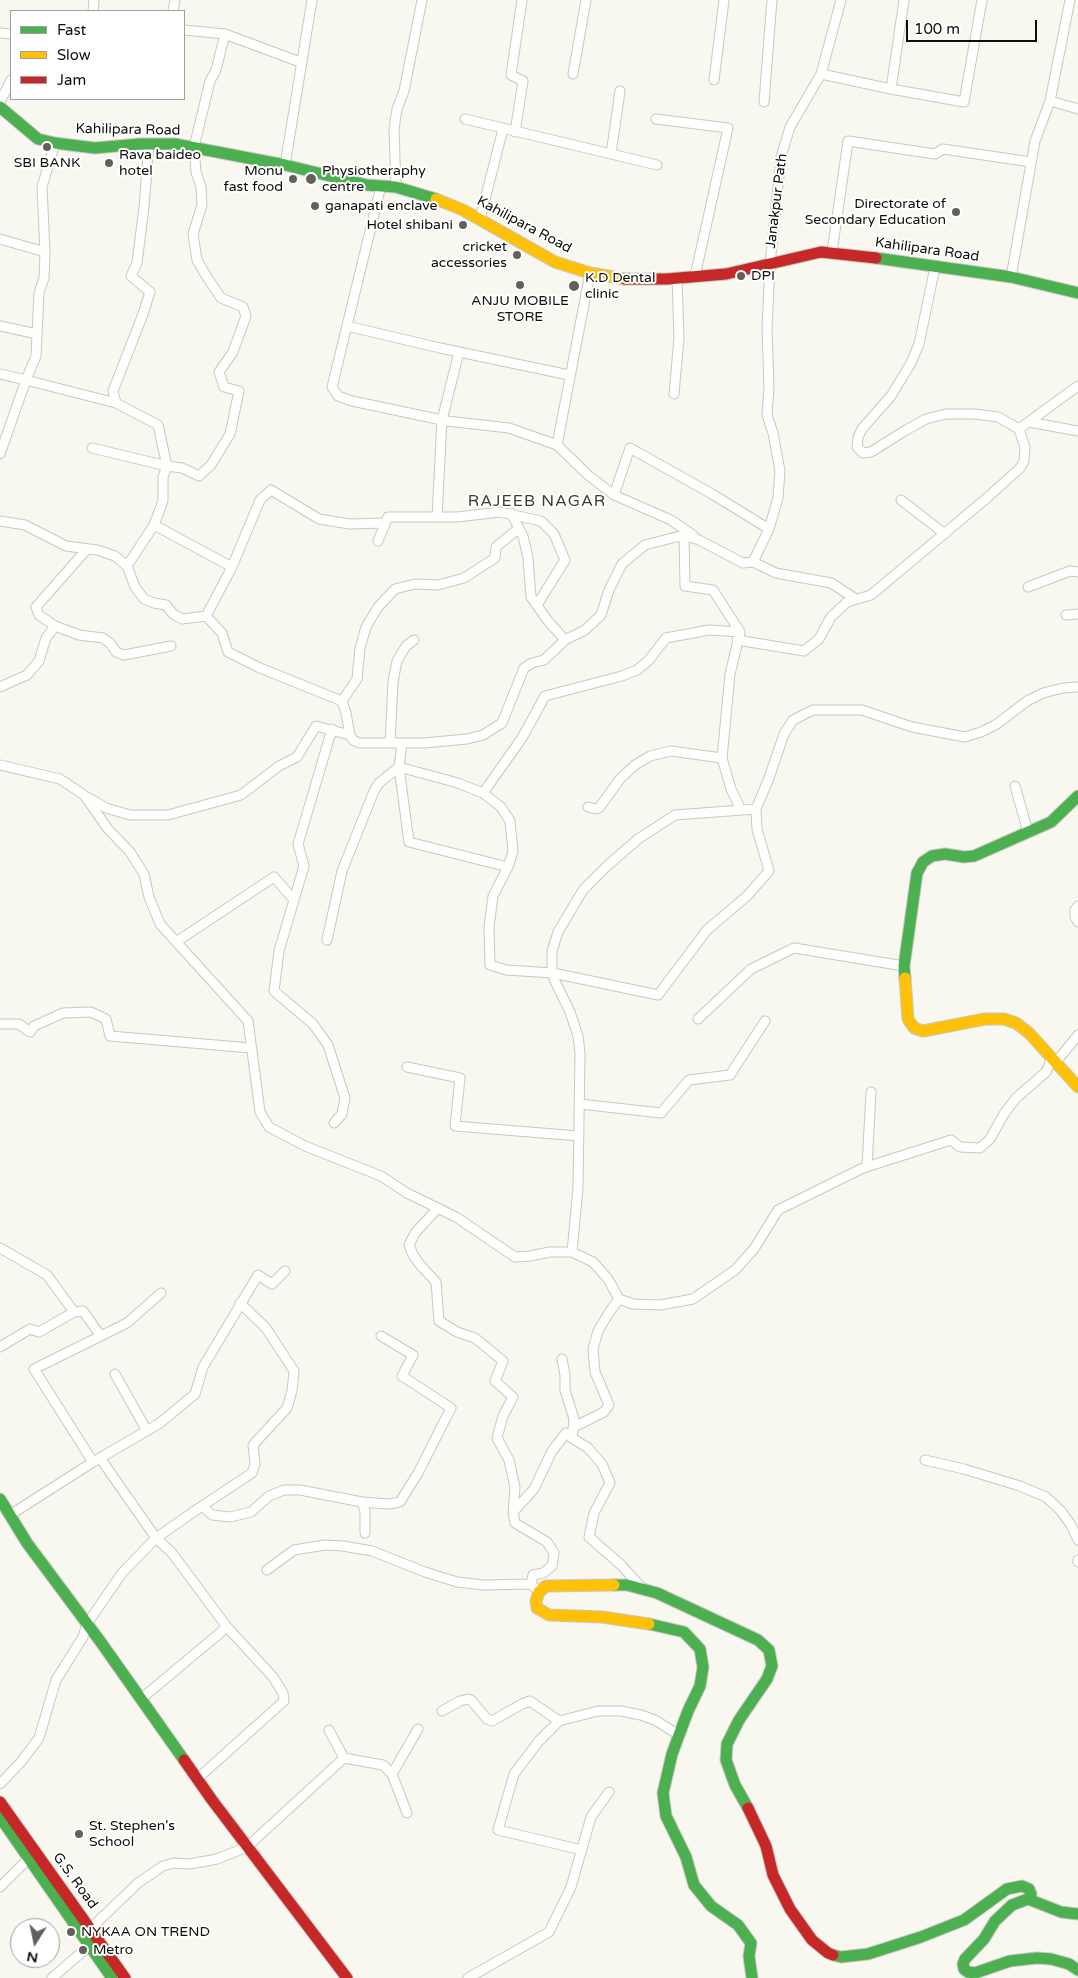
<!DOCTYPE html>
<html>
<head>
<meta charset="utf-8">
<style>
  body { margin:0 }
  #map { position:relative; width:1078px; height:1978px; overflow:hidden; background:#f8f7f0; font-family:"Varela Round",sans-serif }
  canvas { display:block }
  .legend { position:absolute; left:10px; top:10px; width:175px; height:90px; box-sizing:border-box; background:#fff; border:1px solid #9f9f9d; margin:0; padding:6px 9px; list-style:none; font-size:15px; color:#0f0e0a }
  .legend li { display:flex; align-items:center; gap:10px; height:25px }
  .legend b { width:25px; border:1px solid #9f9f9d }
  .north { position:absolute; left:10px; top:1918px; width:50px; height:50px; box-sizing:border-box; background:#fff; border:1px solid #9f9f9d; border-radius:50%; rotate:190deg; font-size:14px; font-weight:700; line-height:20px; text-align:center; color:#0f0e0a }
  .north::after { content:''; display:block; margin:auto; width:18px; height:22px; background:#61605a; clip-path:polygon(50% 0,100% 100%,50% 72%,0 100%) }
  .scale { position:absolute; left:906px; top:20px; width:131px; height:22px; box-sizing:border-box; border:2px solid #0f0e0a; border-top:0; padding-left:6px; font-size:15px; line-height:18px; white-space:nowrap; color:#0f0e0a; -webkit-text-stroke:4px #fff; paint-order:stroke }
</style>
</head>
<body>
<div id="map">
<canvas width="1078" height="1978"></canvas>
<ul class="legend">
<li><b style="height:6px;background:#4caf50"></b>Fast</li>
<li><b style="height:6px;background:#ffc107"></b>Slow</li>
<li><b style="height:6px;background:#c62828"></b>Jam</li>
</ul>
<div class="north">N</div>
<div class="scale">100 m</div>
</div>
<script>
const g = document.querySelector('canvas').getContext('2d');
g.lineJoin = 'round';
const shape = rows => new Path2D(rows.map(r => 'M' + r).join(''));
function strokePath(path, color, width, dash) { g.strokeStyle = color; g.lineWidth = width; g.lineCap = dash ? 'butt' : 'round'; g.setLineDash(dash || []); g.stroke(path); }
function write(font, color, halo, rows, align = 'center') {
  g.font = font + ' "Varela Round",sans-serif'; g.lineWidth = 4; g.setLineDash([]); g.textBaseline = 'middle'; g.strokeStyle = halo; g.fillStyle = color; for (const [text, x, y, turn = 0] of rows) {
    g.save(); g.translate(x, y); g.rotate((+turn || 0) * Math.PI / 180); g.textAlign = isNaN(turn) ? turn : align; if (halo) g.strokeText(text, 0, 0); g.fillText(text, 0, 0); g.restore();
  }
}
const street = shape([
  [93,11,94,0],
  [173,11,175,0],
  [184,30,225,34,300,62],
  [0,33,11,34],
  [225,34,216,70,210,81,194,147,196,172,201,187,202,205,193,234,197,260,205,274,221,298,243,307,246,316,233,352,219,372,224,387,239,391,230,434,211,465,199,476,182,468,167,466,163,477,163,501,154,525,232,567,206,616,222,633,228,652,260,668,342,701,346,713,350,735,353,740,359,743,402,743],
  [573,74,586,0],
  [821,74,891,89,964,102,982,0],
  [714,80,724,0],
  [891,89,904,0],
  [1050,101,1078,109],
  [0,102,11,80],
  [764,102,772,0],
  [465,119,657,165],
  [656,119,728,128,695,276],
  [515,132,523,81,511,75,522,0],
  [611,154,620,91],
  [285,165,312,0],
  [381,186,332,387,338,396,352,401,447,421,509,428,557,445],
  [396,187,394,129,397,109,404,91,422,0],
  [480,219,503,129],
  [0,239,45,252],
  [832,252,848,141,935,154,943,149,1031,162],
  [590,273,557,445,588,475,614,495,671,520,693,535],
  [1011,277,1035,141,1050,101,1070,0],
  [0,326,37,334],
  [347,326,440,348,569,375],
  [0,374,26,380,36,356,39,293,44,278,45,252,42,187,55,143],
  [674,394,679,338,677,278],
  [1029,422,1078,431],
  [1019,429,1078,386],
  [92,448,167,466,158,425,116,403,113,391,143,314,150,292,131,276,137,263,144,207,149,144],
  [0,454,26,380,116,403],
  [614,495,630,448,712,494,769,529],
  [901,500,945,534],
  [511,513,523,536,528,558,531,597,548,621,565,640],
  [437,517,442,420,459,352],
  [0,521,25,525,66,546,97,550,115,556,127,566,154,525],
  [684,535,685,586,713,590,740,632,730,674,722,758,731,789,741,810],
  [378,541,388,517,457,517,500,512,541,521,554,534,565,560,537,605],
  [87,549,36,607,39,615,55,626,79,635,103,638,110,643,116,652,124,655,171,646],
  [753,562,776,573,831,583,856,599],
  [127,566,135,587,144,599,154,603,166,605,173,614,182,619,206,616],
  [232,567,260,500,271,490,319,519,350,524,385,523],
  [1028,587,1070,571,1078,572],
  [1066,615,1078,614],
  [737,640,804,651,819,639,831,617,847,602,871,595,988,497,1020,468,1024,461,1025,447,1019,429,998,417,975,414,946,414,926,419,906,430,871,452,863,453,857,447,858,437,862,429,891,396,911,363,919,344,935,267],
  [0,687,27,675,39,661,46,638,55,626],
  [342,701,357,679,360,648,366,627,378,607,395,589,415,584,438,585,464,578,495,558,496,547,519,528],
  [332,729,298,844,304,866,279,951,274,991,313,1024,328,1045,345,1098,342,1114,334,1123],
  [390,743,393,682,397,661,406,646,414,640],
  [0,765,60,779,84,795,108,829,130,852,144,874,149,897,160,924,248,1021,260,1112,269,1127,305,1146,381,1176,407,1193,456,1217,515,1257,530,1256,550,1252,572,1252,593,1262,608,1279,619,1299,633,1304,660,1305,693,1299,735,1270,754,1249,778,1210,863,1168,951,1140,960,1147,980,1148,990,1139,1004,1114,1016,1098,1046,1072,1052,1058],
  [1015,786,1028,832],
  [483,793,522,738,545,696,622,676,637,670,649,660,666,638,709,630,740,632],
  [87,797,106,808,130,815,168,815,241,795,279,766,297,757,316,726,350,735],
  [588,807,596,809,599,808,620,779,635,765,650,756,671,751,722,758],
  [756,809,757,829,769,871,747,896,707,930,658,995,553,973,506,970,490,965,489,927,493,896,508,867,513,851,510,821,501,807,483,793,458,783,399,767,402,743,424,743,467,739,483,735,502,723,524,668,532,663,544,660,565,640,585,630,601,615,609,590,622,564,645,545,684,535,699,540,743,563,753,562,769,529,778,498,780,471,773,433,767,415,769,387,767,328,770,264,781,157,790,127,821,74,841,0],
  [1078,906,1075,910,1075,917,1078,922],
  [327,940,342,871,374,791,379,783,399,767,409,842,508,867],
  [176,942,274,877,294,900],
  [698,1019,751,969,794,948,904,966],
  [0,1024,19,1024,30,1032,34,1026,63,1013,91,1012,106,1019,110,1036,251,1048],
  [1056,1062,1078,1035],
  [407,1067,460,1078,455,1126,579,1136],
  [580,1104,661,1113,689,1080,730,1075,765,1021],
  [867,1167,871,1092],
  [438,1208,415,1233,409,1245,413,1255,421,1266,436,1282,439,1321,457,1332,475,1338,503,1361,495,1381,513,1397,503,1416,497,1438,509,1460,515,1487,513,1512,515,1523,547,1542,554,1553,552,1566,543,1573,533,1575,531,1584,539,1592],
  [0,1248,47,1275,74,1312,83,1311,100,1335],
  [572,1252,578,1188,580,1053,578,1036,570,1012,554,979,552,970,552,951,558,932,583,890,607,866,638,839,675,815,756,809,769,778,784,734,793,720,813,710,862,710,912,727,965,737,981,732,997,724,1027,701,1043,693,1063,688,1078,687],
  [0,1347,30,1329,39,1332,74,1312],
  [562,1359,565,1375,565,1390,574,1419,572,1438,588,1448,602,1464,610,1483,594,1513,589,1537,620,1564,644,1590],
  [115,1374,147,1431],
  [574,1427,604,1412,609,1405,595,1372,593,1349,598,1331,610,1311,619,1299],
  [100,1458,160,1423,195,1394,203,1367,258,1275,272,1284,285,1271],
  [925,1460,964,1469,1020,1486,1046,1497,1061,1511,1071,1525,1078,1540],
  [362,1502,389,1504,400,1502,418,1473,451,1408,402,1376,413,1355,381,1336],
  [202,1506,252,1473,255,1464,253,1445,287,1408,292,1391,294,1371,266,1328,240,1303],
  [513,1512,534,1489,552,1451,566,1433,572,1438],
  [10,1515,93,1462],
  [1078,1560,1078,1562],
  [267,1570,294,1550,325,1545,343,1546,372,1551,425,1572,457,1582,483,1585,531,1584],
  [141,1699,227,1627,172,1553,156,1538,100,1458,93,1462,34,1369,127,1323,161,1293],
  [442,1711,460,1701,468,1699,471,1700,487,1719,492,1721,522,1704,530,1701,559,1721],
  [329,1730,344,1758,383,1765,392,1774],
  [197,1779,284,1701,283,1693,273,1677,227,1627],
  [0,1784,21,1762,39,1738,56,1680,83,1637,87,1624,122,1573,156,1538,202,1506,212,1515,230,1517,251,1512,269,1496,284,1490,300,1490,362,1502,365,1511,365,1533],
  [407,1813,392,1774,418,1729],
  [582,1850,498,1830,514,1774,539,1741,559,1721,598,1711,621,1711,641,1715,655,1720,679,1735],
  [0,1887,29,1858],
  [91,1928,138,1883,163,1866,174,1863,190,1864,217,1859,247,1847,344,1758],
  [52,1978,89,1946],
  [468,1978,549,1932,571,1887,591,1817,609,1792]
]);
const fast = shape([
  [0,107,38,139,55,143,95,148,140,144,175,144,285,165,367,185,396,187,436,199],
  [876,258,1011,277,1078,293],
  [905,978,904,966,917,873,923,862,932,856,945,854,964,857,974,856,1051,822,1078,796],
  [0,1499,27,1543,100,1641,184,1760],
  [614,1585,627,1585,657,1593,758,1640,769,1650,772,1666,767,1679,739,1720,727,1744,726,1760,735,1785,748,1808],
  [649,1624,684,1632,700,1649,703,1667,700,1686,688,1711,672,1754,663,1793,666,1816,686,1857,694,1885,711,1906,738,1925,751,1943,749,1956,752,1978],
  [0,1817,112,1978],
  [1028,1899,1061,1912,1078,1914],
  [833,1955,841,1957,868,1954,921,1937,964,1920,1007,1889,1022,1886,1029,1889,1031,1894,1028,1899,1012,1905,995,1921,984,1939,965,1959,963,1964,964,1969,968,1972,975,1973,1010,1961,1037,1958,1051,1959,1069,1964,1078,1970]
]);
const slow = shape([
  [436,199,463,210,555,262,590,273,625,279],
  [905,978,908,1019,914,1028,923,1031,985,1019,1004,1019,1016,1023,1029,1033,1078,1087],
  [614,1585,546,1586,539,1592,536,1601,537,1608,549,1615,602,1617,649,1624]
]);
const jam = shape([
  [625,279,667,279,726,274,821,252,876,258],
  [184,1760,212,1800,347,1978],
  [0,1802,125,1978],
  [748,1808,766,1846,773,1875,790,1909,812,1940,828,1953,833,1955]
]);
strokePath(street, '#c9c8c3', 11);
strokePath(fast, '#c9c8c3', 13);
strokePath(slow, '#c9c8c3', 13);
strokePath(jam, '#c9c8c3', 13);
strokePath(street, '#fefefd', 9);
strokePath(fast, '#4caf50', 11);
strokePath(slow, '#ffc107', 11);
strokePath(jam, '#c62828', 11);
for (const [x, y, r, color] of [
  [47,147,5,"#61605a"],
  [109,163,5,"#61605a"],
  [293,179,5,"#61605a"],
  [311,179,6,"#61605a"],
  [315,206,5,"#61605a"],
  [956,212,5,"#61605a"],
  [463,225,5,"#61605a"],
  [517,255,5,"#61605a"],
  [741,276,5,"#61605a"],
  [520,285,5,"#61605a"],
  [574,286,6,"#61605a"],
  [79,1834,5,"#61605a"],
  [71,1932,5,"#61605a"],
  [83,1950,5,"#61605a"]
]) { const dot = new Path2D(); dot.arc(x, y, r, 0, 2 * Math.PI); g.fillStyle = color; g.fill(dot); strokePath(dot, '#fff', 2); }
write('14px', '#0f0e0a', '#fff', [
  ["Kahilipara Road",128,130,1],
  ["Janakpur Path",777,201,-83],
  ["Kahilipara Road",524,225,28],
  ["Kahilipara Road",927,250,8],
  ["G.S. Road",75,1881,54]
]);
write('14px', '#0f0e0a', '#fff', [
  ["Rava baideo",119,155],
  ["hotel",119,171],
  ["SBI BANK",47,163,"center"],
  ["Monu",283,171,"right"],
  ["fast food",283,187,"right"],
  ["Physiotheraphy",322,171],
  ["centre",322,187],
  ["Directorate of",946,204,"right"],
  ["Secondary Education",946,220,"right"],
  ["ganapati enclave",325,206],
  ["Hotel shibani",453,225,"right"],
  ["cricket",507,247,"right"],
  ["accessories",507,263,"right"],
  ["DPI",751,276],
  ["K.D Dental",585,278],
  ["clinic",585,294],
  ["ANJU MOBILE",520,301,"center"],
  ["STORE",520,317,"center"],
  ["St. Stephen's",89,1826],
  ["School",89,1842],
  ["NYKAA ON TREND",81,1932],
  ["Metro",93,1950]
], 'left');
g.letterSpacing = '1px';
write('16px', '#3d3b32', '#fff', [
  ["RAJEEB NAGAR",537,502]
]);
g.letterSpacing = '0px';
</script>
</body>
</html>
